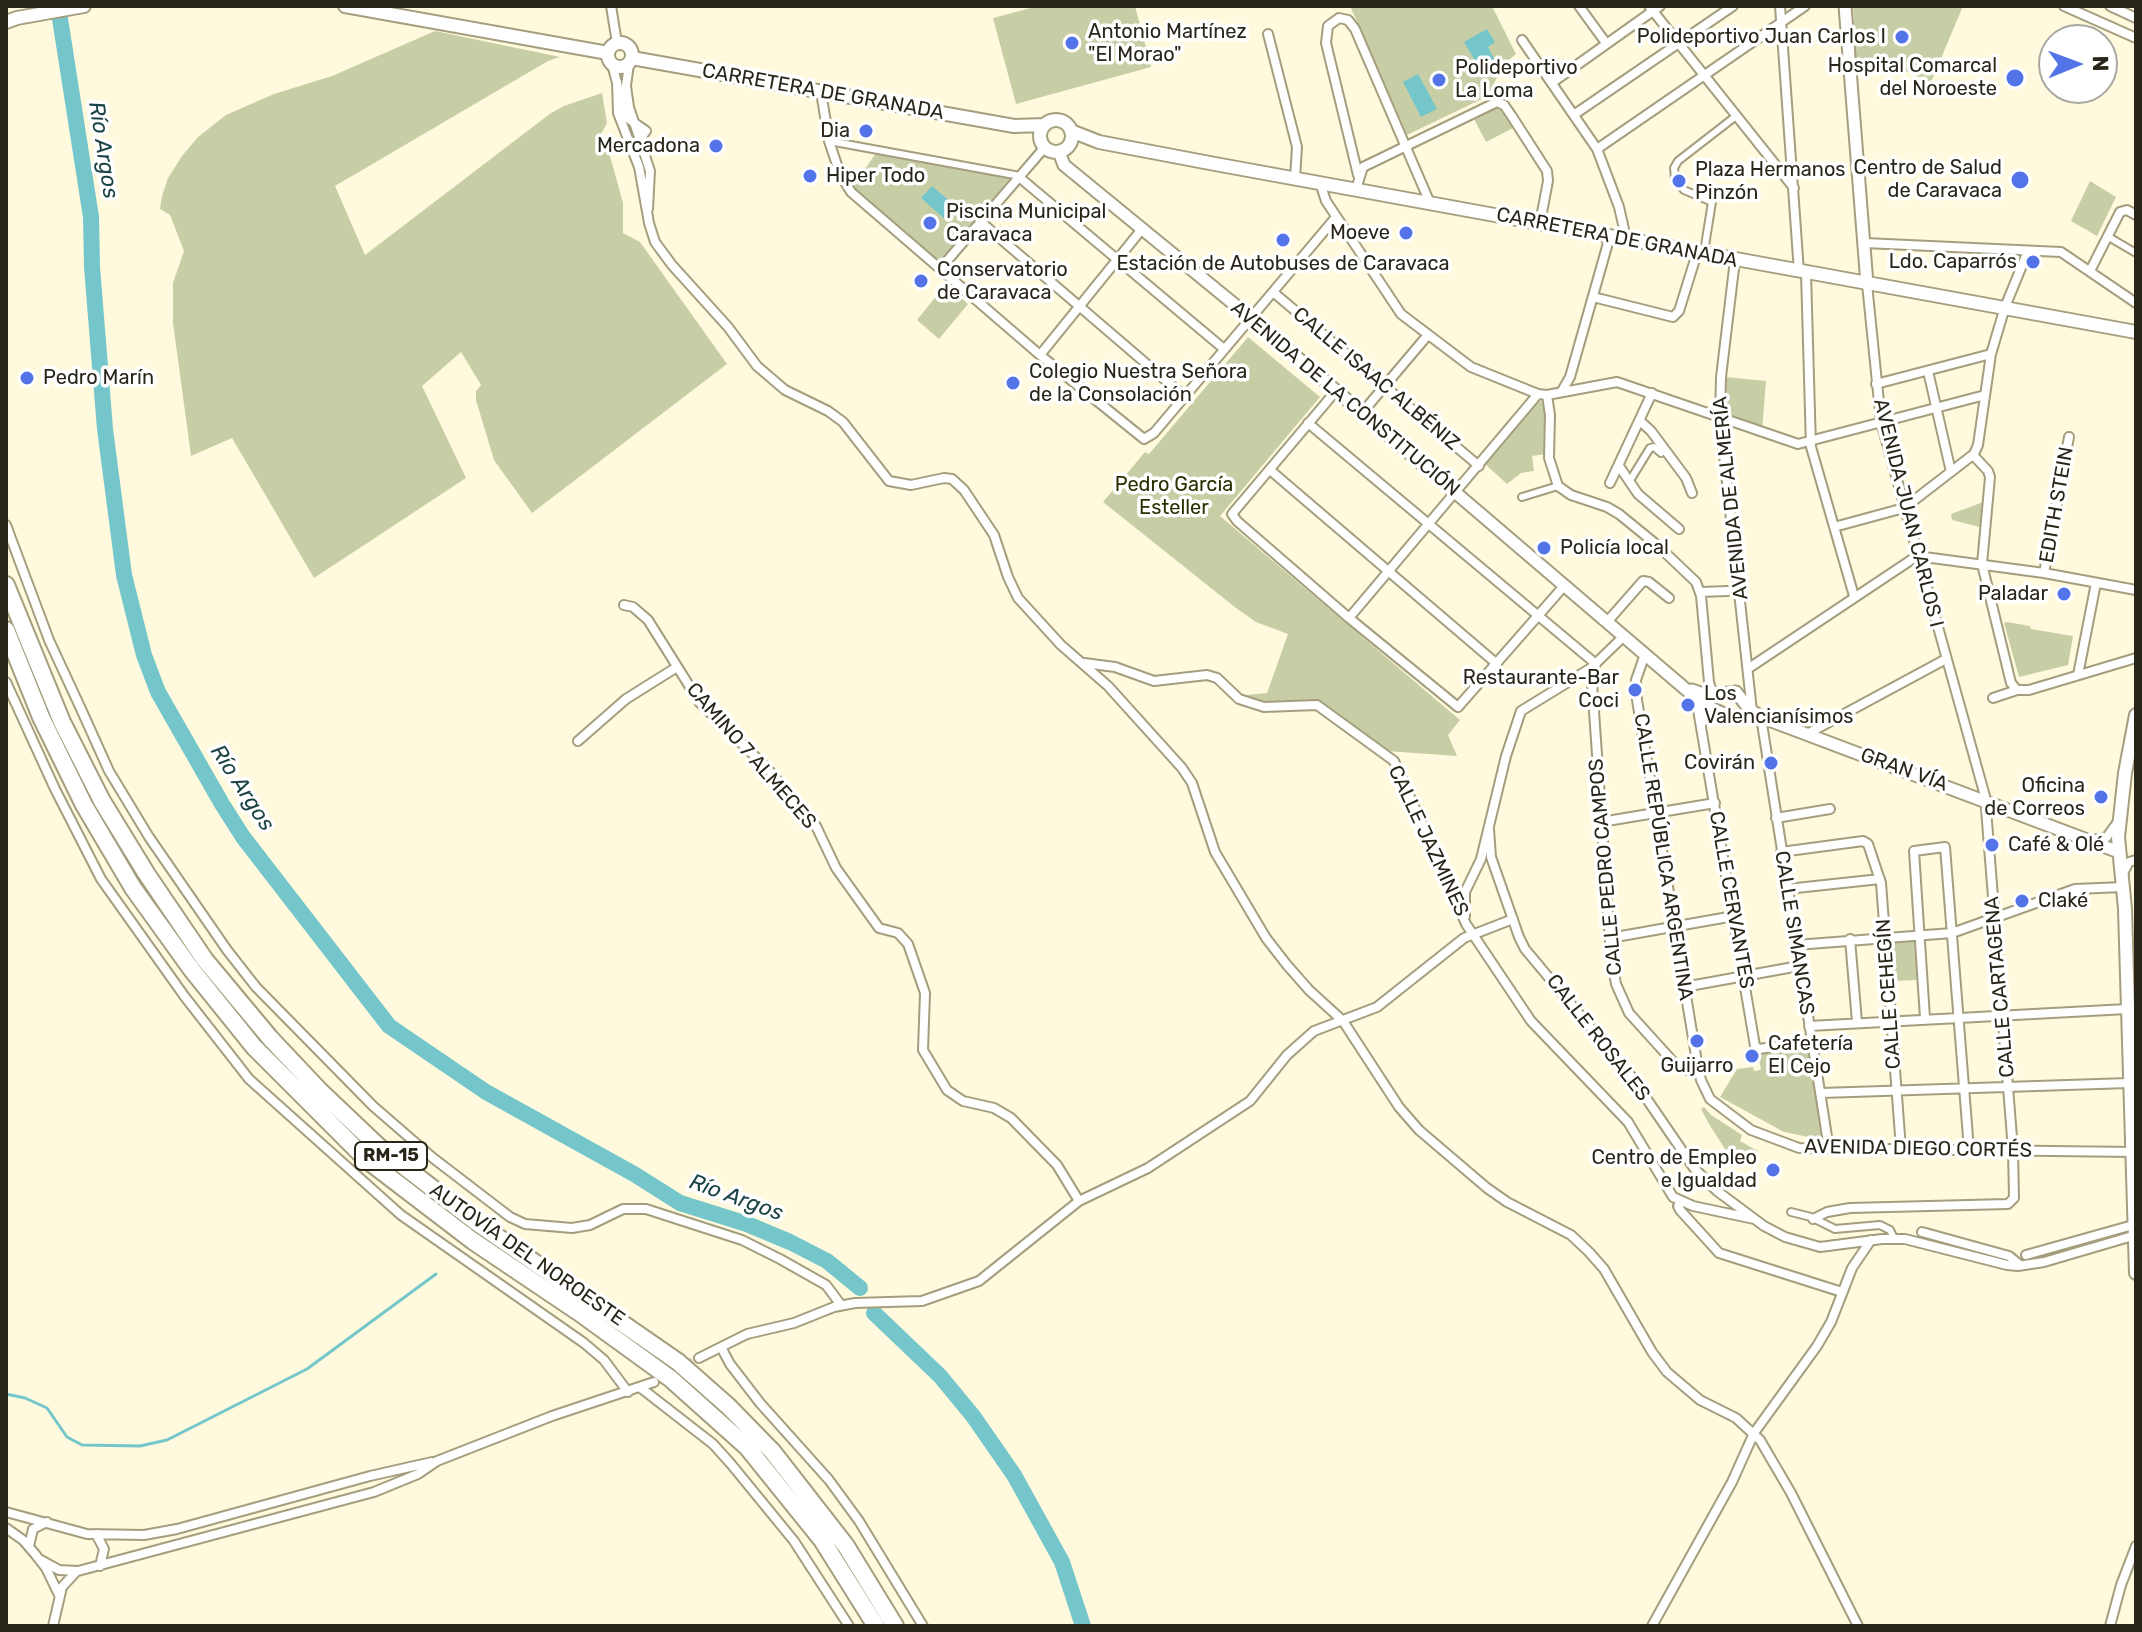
<!DOCTYPE html>
<html>
<head>
<meta charset="utf-8">
<style>
  body { margin:0 }
  #map { position:relative; width:2142px; height:1632px; overflow:hidden; background:#fffade; font-family:Rubik,sans-serif }
  canvas { display:block }
  .frame { position:absolute; inset:0; border:8px solid #292619; pointer-events:none }
  .north { position:absolute; left:2038px; top:24px; width:80px; height:80px; box-sizing:border-box; background:#fff; border:2px solid #a9a8a3; border-radius:50%; rotate:89deg; font-size:22px; font-weight:700; line-height:32px; text-align:center; color:#292619 }
  .north::after { content:''; display:block; margin:auto; width:28px; height:36px; background:#5373e8; clip-path:polygon(50% 0,100% 100%,50% 72%,0 100%) }
</style>
</head>
<body>
<div id="map">
<canvas width="2142" height="1632"></canvas>
<div class="frame"></div>
<div class="north">N</div>
</div>
<script>
const g = document.querySelector('canvas').getContext('2d');
g.lineJoin = 'round';
function fill(path, color) { g.fillStyle = color; g.fill(path, 'evenodd'); }
const shape = rows => new Path2D(rows.map(r => 'M' + r).join(''));
function strokePath(path, color, width, dash) { g.strokeStyle = color; g.lineWidth = width; g.lineCap = dash ? 'butt' : 'round'; g.setLineDash(dash || []); g.stroke(path); }
function write(font, color, halo, rows, align = 'center') {
  g.font = font + ' Rubik,sans-serif'; g.lineWidth = 7; g.setLineDash([]); g.textBaseline = 'middle'; g.strokeStyle = halo; g.fillStyle = color; for (const [text, x, y, turn = 0] of rows) {
    g.save(); g.translate(x, y); g.rotate((+turn || 0) * Math.PI / 180); g.textAlign = isNaN(turn) ? turn : align; if (halo) g.strokeText(text, 0, 0); g.fillText(text, 0, 0); g.restore();
  }
}
fill(shape([
  [1038,6,1135,6,1151,67,1016,104,993,18],
  [1350,6,1492,6,1516,54,1503,65,1488,96,1407,135],
  [1853,6,1963,6,1931,82,1898,68,1857,72],
  [435,31,560,57,548,61,335,186,365,255,551,113,564,106,602,93,607,123,600,136,610,156,623,203,623,233,640,242,727,364,532,513,494,460,476,400,476,391,481,385,461,352,422,386,466,478,314,578,232,438,191,456,173,323,173,283,184,251,170,215,160,209,162,196,168,178,182,156,198,137,226,115,274,94,332,76],
  [1498,107,1513,128,1486,142,1474,119],
  [876,153,1011,177,936,265,850,191],
  [2090,181,2116,197,2097,236,2071,221],
  [946,284,968,304,939,339,917,320],
  [1248,337,1320,397,1220,516,1460,720,1448,735,1457,756,1386,751,1331,711,1248,700,1247,695,1267,693,1288,634,1256,622,1236,608,1103,502,1145,452,1149,454],
  [1726,377,1766,381,1762,431,1725,417],
  [1543,401,1547,404,1546,454,1532,456,1534,471,1521,473,1507,484,1485,464,1538,402],
  [1986,501,1983,528,1952,520,1951,514],
  [2007,622,2030,626,2031,629,2073,636,2068,665,2019,677,2004,623],
  [1914,939,1917,980,1894,981,1890,941],
  [1807,1046,1823,1140,1784,1132,1720,1097,1737,1069,1753,1067,1754,1071,1761,1070,1758,1054],
  [1704,1107,1711,1115,1742,1135,1740,1141,1758,1151,1747,1163,1725,1149,1709,1124,1701,1109]
]), '#c7cea6');
fill(shape([
  [1487,29,1495,42,1488,47,1496,63,1482,72,1464,42],
  [1418,74,1437,109,1421,117,1403,82],
  [932,186,959,209,947,221,921,198]
]), '#75c6cb');
strokePath(shape([
  [6,1394,25,1398,47,1408,67,1437,82,1445,140,1446,167,1440,307,1369,436,1274]
]), '#75c6cb', 3);
strokePath(shape([
  [58,6,91,217,92,267,105,429,124,575,144,655,158,692,222,804,243,837,389,1026,486,1092,634,1174,680,1203,747,1224,790,1242,827,1261,860,1288],
  [874,1313,940,1376,973,1416,1014,1475,1062,1562,1083,1626]
]), '#75c6cb', 16);
strokePath(shape([
  [654,1382,699,1358]
]), '#d4d0b7', 8, [8, 4]);
const pedestrian = shape([
  [829,141,1020,176],
  [2107,236,2136,253],
  [1704,252,1712,202,1684,190,1675,178,1674,168,1678,161,1736,116],
  [1629,482,1650,448,1654,447,1661,453,1663,449],
  [1522,497,1558,486],
  [1791,1212,1811,1217,1835,1229,1880,1225,1890,1230,1894,1238]
]);
const minor = shape([
  [611,6,617,43],
  [1579,6,1606,43],
  [1649,6,1794,188],
  [1780,6,1799,272],
  [2064,6,2136,38],
  [2110,6,2136,18],
  [1268,34,1297,147,1295,178],
  [1522,40,1597,149,1619,207,1624,229,1623,239],
  [612,64,626,117,646,131,638,142],
  [629,64,626,86,629,107,650,171,648,209],
  [617,82,618,113,639,167,649,223,655,242,672,265,728,327,757,366,785,390,828,411,843,422,889,481,911,485,944,478,952,479,964,490,994,535,1008,577,1018,598,1061,645,1108,686,1182,768,1192,783,1215,852,1266,938,1287,965,1309,990,1343,1021,1399,1107,1419,1130,1487,1188,1507,1202,1571,1235,1589,1252,1604,1269,1652,1352,1667,1372,1700,1400,1736,1418,1760,1440,1791,1493,1858,1626],
  [1553,82,1660,6],
  [821,92,829,141,840,174,851,192,1040,355,1144,439,1154,433,1336,217],
  [1575,114,1733,6],
  [1597,149,1805,6],
  [1358,175,1326,43,1328,26,1339,18,1348,20,1355,29,1430,203],
  [1019,177,1224,349],
  [1320,183,1326,201,1401,314,1471,367,1538,394,1547,395,1617,382,1798,444,1985,395],
  [1356,189,1363,167,1497,102,1504,105,1511,115,1547,171,1548,181,1540,223],
  [981,222,1184,396],
  [1865,243,2061,252,2136,303],
  [1735,260,1721,377,1720,419,1752,711],
  [940,269,1045,147],
  [2090,271,2120,212,2127,210,2136,215],
  [1806,273,1811,447,1854,596],
  [1273,292,1479,466],
  [1593,297,1673,317,1679,311,1697,253],
  [1040,355,1142,229],
  [1928,371,1951,472],
  [1876,384,1991,354],
  [1562,391,1570,377,1610,236],
  [1335,392,1232,514,1237,521,1349,618,1458,707,1564,586],
  [1547,395,1550,415,1549,458,1558,486,1571,495,1607,507,1619,514,1657,545,1696,582,1701,596,1709,682,1711,689,1719,695],
  [1361,414,1427,336],
  [1640,421,1651,431,1686,478,1692,493],
  [1308,423,1596,664],
  [1973,455,1988,471,1990,477,1982,564,2011,683,2017,690],
  [1619,466,1638,494,1679,529],
  [1270,470,1497,664],
  [1610,483,1652,393],
  [6,525,49,640,81,709,109,771,149,837,227,950,256,987,373,1106,433,1158,510,1217,525,1224,572,1228,590,1225,623,1209,646,1209,742,1240,780,1259,826,1285,841,1305],
  [1834,527,1904,508,1974,454,1978,445,1991,354,2005,307,2028,251],
  [2044,573,2069,437],
  [1700,592,1728,591],
  [624,605,633,607,648,620,700,703,767,768,816,826,836,868,879,928,898,933,908,944,925,993,923,1050,947,1090,963,1101,994,1108,1011,1118,1057,1165,1079,1201],
  [1349,618,1538,394],
  [1607,622,1643,581,1649,582,1669,598],
  [1645,654,1636,680,1637,700,1697,1062,1701,1080,1710,1099,1751,1130,1799,1148,2136,1152],
  [1084,663,1115,667,1154,681,1207,675,1217,678,1239,699,1264,707,1317,705,1394,761,1466,924,1531,1021,1628,1122,1673,1197,1693,1206,1754,1219],
  [1591,668,1611,957,1616,984,1629,1013,1677,1066,1690,1071,1694,1070,1697,1063],
  [1749,668,1917,556,2044,573,2136,590],
  [2078,675,2096,583],
  [6,682,55,789,101,879,185,997,249,1079,401,1215,584,1343,604,1360,628,1392],
  [1696,698,1755,1046,1759,1049,1811,1041],
  [1993,698,2017,690,2029,690,2136,658],
  [1761,717,1829,1149],
  [1701,725,1710,705],
  [1807,734,1946,659],
  [578,741,626,699,677,667],
  [1776,818,1830,809],
  [1601,822,1715,803],
  [1489,829,1491,857,1519,937,1525,949,1631,1076,1694,1168,1717,1191,1764,1226,1785,1237,1820,1247,1882,1239,1905,1239,2007,1265,2018,1266,2044,1262,2136,1235],
  [2092,840,2106,838,2117,823],
  [1781,852,1863,841,1868,844,1881,883,1901,1149],
  [2123,873,2129,862,2136,860],
  [1787,889,1880,879],
  [1465,916,1465,892,1481,859,1506,756,1521,711,1591,668,1624,636],
  [1610,938,1734,916],
  [1850,939,1857,1022],
  [1796,945,1952,933,2075,889,2123,887],
  [1684,987,1799,966],
  [1925,1018,1914,851,1945,847,1969,1150],
  [1809,1026,2127,1009,2136,1014],
  [1821,1093,2129,1083],
  [1682,1202,1678,1206,1680,1210,1719,1253,1842,1292],
  [1813,1219,1827,1212,1850,1208,2008,1204,2014,1198,2013,1150,1985,796,1881,422,1867,284],
  [1922,1232,2009,1256,2020,1265],
  [2026,1255,2133,1225],
  [721,1347,730,1364,760,1403,829,1480,859,1521,923,1626],
  [699,1358,747,1334,794,1323,834,1307,855,1303,922,1301,979,1281,1079,1201,1148,1168,1250,1101,1287,1055,1314,1031,1377,1007,1464,938,1513,919],
  [641,1388,713,1444,731,1464,794,1541,849,1626],
  [6,1512,87,1534,144,1535,177,1529,370,1476,432,1462],
  [6,1528,23,1540,35,1554,46,1568,59,1595],
  [96,1534,104,1549,100,1566],
  [29,1546,33,1529,47,1522],
  [39,1559,59,1570,78,1571,374,1492,418,1474,437,1461,552,1416,654,1382],
  [53,1626,62,1587,75,1573],
  [1652,1626,1732,1482,1754,1433,1817,1346,1831,1322,1852,1268,1871,1240],
  [2110,1626,2121,1585,2136,1546]
]);
const tertiary = shape([
  [1845,6,1867,284],
  [1059,152,1064,165,1251,318,1696,698,1708,707,1729,716,1761,717],
  [1692,690,1709,696,1736,692,1749,709,1761,717,2119,852]
]);
const secondary = shape([
  [345,6,608,53],
  [6,22,17,18,84,6],
  '608 55a12 12 0 1 1 24 0a12 12 0 1 1-24 0Z',
  [632,58,1014,126,1045,125],
  '1040 136a16 16 0 1 1 32 0a16 16 0 1 1-32 0Z',
  [1071,131,1099,142,1215,164,2136,332],
  [2136,715,2125,773,2118,837,2125,909,2136,1273]
]);
const motorway = shape([
  [6,585,62,722,102,801,146,873,205,960,270,1038,320,1091,379,1147,476,1222,678,1362,728,1406,772,1451,846,1546,895,1626],
  [6,630,41,717,84,805,133,888,192,970,254,1047,367,1160,473,1241,580,1313,671,1379,747,1447,822,1540,876,1626]
]);
strokePath(pedestrian, '#a49e7e', 10);
strokePath(minor, '#a49e7e', 12);
strokePath(tertiary, '#a49e7e', 15);
strokePath(secondary, '#a49e7e', 16);
strokePath(motorway, '#a49e7e', 20);
strokePath(pedestrian, '#fff', 6);
strokePath(minor, '#fff', 8);
strokePath(tertiary, '#fff', 11);
strokePath(secondary, '#fff', 12);
strokePath(motorway, '#fff', 16);
for (const [x, y, r, color] of [
  [1902,37,8,"#5373e8"],
  [1072,43,8,"#5373e8"],
  [2015,78,10,"#5373e8"],
  [1439,80,8,"#5373e8"],
  [866,131,8,"#5373e8"],
  [716,146,8,"#5373e8"],
  [810,176,8,"#5373e8"],
  [2020,180,10,"#5373e8"],
  [1679,181,8,"#5373e8"],
  [930,223,8,"#5373e8"],
  [1406,233,8,"#5373e8"],
  [1283,240,8,"#5373e8"],
  [2033,262,8,"#5373e8"],
  [921,281,8,"#5373e8"],
  [27,378,8,"#5373e8"],
  [1013,383,8,"#5373e8"],
  [1544,548,8,"#5373e8"],
  [2064,594,8,"#5373e8"],
  [1635,690,8,"#5373e8"],
  [1688,705,8,"#5373e8"],
  [1771,763,8,"#5373e8"],
  [2101,797,8,"#5373e8"],
  [1992,845,8,"#5373e8"],
  [2022,901,8,"#5373e8"],
  [1697,1041,8,"#5373e8"],
  [1752,1056,8,"#5373e8"],
  [1773,1170,8,"#5373e8"]
]) { const dot = new Path2D(); dot.arc(x, y, r, 0, 2 * Math.PI); g.fillStyle = color; g.fill(dot); strokePath(dot, '#fff', 3); }
for (const [x, y, w] of [
  [391,1156,72]
]) { const box = new Path2D(); box.roundRect(x - w / 2, y - 14, w, 28, 6); g.fillStyle = '#fff'; g.fill(box); strokePath(box, '#292619', 2); }
write('bold 18px', '#292619', null, [
  ["RM-15",391,1156]
]);
write('20px', '#292619', '#fff', [
  ["Antonio Martínez",1088,32],
  ["\"El Morao\"",1088,55],
  ["Polideportivo Juan Carlos I",1886,37,"right"],
  ["Hospital Comarcal",1997,66,"right"],
  ["del Noroeste",1997,89,"right"],
  ["Polideportivo",1455,68],
  ["La Loma",1455,91],
  ["Dia",850,131,"right"],
  ["Mercadona",700,146,"right"],
  ["Centro de Salud",2002,168,"right"],
  ["de Caravaca",2002,191,"right"],
  ["Plaza Hermanos",1695,170],
  ["Pinzón",1695,193],
  ["Hiper Todo",826,176],
  ["Piscina Municipal",946,212],
  ["Caravaca",946,235],
  ["Moeve",1390,233,"right"],
  ["Ldo. Caparrós",2017,262,"right"],
  ["Estación de Autobuses de Caravaca",1283,264,"center"],
  ["Conservatorio",937,270],
  ["de Caravaca",937,293],
  ["Colegio Nuestra Señora",1029,372],
  ["de la Consolación",1029,395],
  ["Pedro Marín",43,378],
  ["Policía local",1560,548],
  ["Paladar",2048,594,"right"],
  ["Restaurante-Bar",1619,678,"right"],
  ["Coci",1619,701,"right"],
  ["Los",1704,694],
  ["Valencianísimos",1704,717],
  ["Covirán",1755,763,"right"],
  ["Oficina",2085,786,"right"],
  ["de Correos",2085,809,"right"],
  ["Café & Olé",2008,845],
  ["Claké",2038,901],
  ["Cafetería",1768,1044],
  ["El Cejo",1768,1067],
  ["Guijarro",1697,1066,"center"],
  ["Centro de Empleo",1757,1158,"right"],
  ["e Igualdad",1757,1181,"right"]
], 'left');
write('20px', '#292619', '#fff', [
  ["CARRETERA DE GRANADA",823,92,10],
  ["CARRETERA DE GRANADA",1617,238,11],
  ["CALLE ISAAC ALBÉNIZ",1376,379,40],
  ["AVENIDA DE LA CONSTITUCIÓN",1345,399,40],
  ["AVENIDA DE ALMERÍA",1731,498,-96],
  ["EDITH STEIN",2057,505,-80],
  ["AVENIDA JUAN CARLOS I",1908,513,76],
  ["CAMINO 7 ALMECES",751,756,49],
  ["GRAN VÍA",1904,770,20],
  ["CALLE JAZMINES",1428,841,65],
  ["CALLE REPÚBLICA ARGENTINA",1663,857,81],
  ["CALLE PEDRO CAMPOS",1606,867,-95],
  ["CALLE CERVANTES",1731,900,80],
  ["CALLE SIMANCAS",1794,933,81],
  ["CALLE CARTAGENA",2000,987,-95],
  ["CALLE CEHEGÍN",1889,994,-94],
  ["CALLE ROSALES",1598,1038,52],
  ["AVENIDA DIEGO CORTÉS",1918,1149,1],
  ["AUTOVÍA DEL NOROESTE",527,1255,35]
]);
write('20px', '#2b2f00', '#fff', [
  ["Pedro García",1174,485],
  ["Esteller",1174,508]
]);
write('italic 22px', '#1c4346', '#fff', [
  ["Río Argos",103,150,81],
  ["Río Argos",242,788,57],
  ["Río Argos",736,1198,20]
]);
</script>
</body>
</html>
